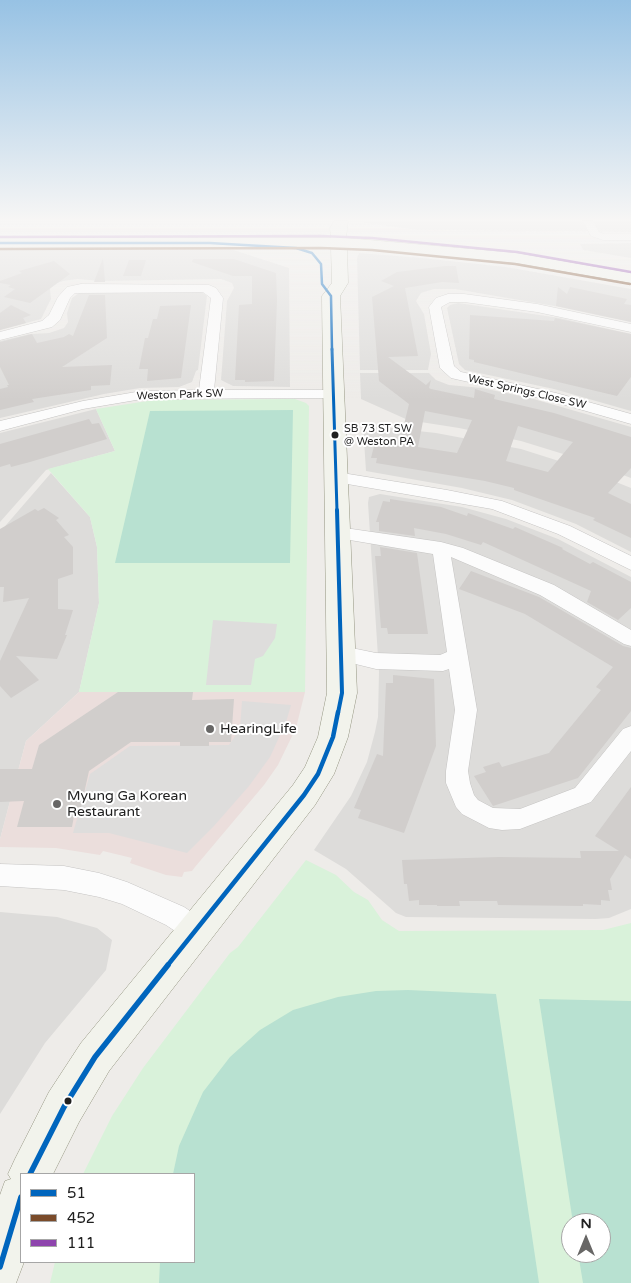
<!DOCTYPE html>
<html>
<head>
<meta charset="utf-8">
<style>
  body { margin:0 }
  #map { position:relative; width:631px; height:1283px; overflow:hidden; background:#eeece9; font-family:"Varela Round",sans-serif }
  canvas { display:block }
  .legend { position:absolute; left:20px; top:1173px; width:175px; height:90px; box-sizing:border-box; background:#fff; border:1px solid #a6a6a6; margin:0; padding:6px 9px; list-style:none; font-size:15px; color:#202020 }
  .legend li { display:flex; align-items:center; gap:10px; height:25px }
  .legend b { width:25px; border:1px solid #a6a6a6 }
  .north { position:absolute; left:561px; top:1213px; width:50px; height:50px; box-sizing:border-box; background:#fff; border:1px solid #a6a6a6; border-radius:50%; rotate:0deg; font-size:14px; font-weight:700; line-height:20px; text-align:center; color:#202020 }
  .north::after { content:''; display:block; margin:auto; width:18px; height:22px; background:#686766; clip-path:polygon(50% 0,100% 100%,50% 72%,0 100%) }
</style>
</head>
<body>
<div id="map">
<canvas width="631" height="1283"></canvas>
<ul class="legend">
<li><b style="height:6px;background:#0065bd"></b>51</li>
<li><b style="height:6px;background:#7a4b2a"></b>452</li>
<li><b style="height:6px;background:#8e44ad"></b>111</li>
</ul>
<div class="north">N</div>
</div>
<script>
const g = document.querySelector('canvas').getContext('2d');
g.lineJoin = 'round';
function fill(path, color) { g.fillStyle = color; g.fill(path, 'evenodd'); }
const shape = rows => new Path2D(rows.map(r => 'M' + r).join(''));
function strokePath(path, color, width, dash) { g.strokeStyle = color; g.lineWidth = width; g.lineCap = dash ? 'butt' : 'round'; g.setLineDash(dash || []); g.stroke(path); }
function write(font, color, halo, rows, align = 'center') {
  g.font = font + ' "Varela Round",sans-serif'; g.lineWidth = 4; g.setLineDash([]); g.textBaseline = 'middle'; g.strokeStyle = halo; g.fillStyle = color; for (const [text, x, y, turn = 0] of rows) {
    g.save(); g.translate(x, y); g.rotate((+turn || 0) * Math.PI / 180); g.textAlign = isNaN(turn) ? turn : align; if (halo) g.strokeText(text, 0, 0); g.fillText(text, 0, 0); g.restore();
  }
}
fill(shape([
  [363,221,631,221,631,232,417,230,366,223],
  [631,243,631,258,583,250,580,244],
  [0,250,234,250,289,268,290,387,233,386,221,380,227,301,234,288,232,283,221,279,101,281,77,279,63,281,54,284,50,289,51,299,41,319,0,330],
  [359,253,422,258,506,267,631,289,631,322,560,307,455,289,434,289,421,293,416,301,424,314,431,354,428,370,360,370,357,258],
  [196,291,202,292,207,296,198,370,196,371,192,382,179,387,140,388,104,394,0,418,0,341,30,334,49,333,64,328,68,322,67,313,72,298,79,293],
  [458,303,560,318,631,334,631,411,554,389,465,370,459,364,447,308,450,305],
  [360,373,429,373,436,380,449,385,482,388,530,398,631,427,631,478,586,461,521,441,459,428,408,420,361,399],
  [96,409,115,451,46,470,0,522,0,433],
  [363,425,436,433,521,449,581,468,631,488,631,552,576,524,512,500,462,488,366,471],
  [51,473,90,517,97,547,99,603,79,692,26,741,0,839,0,532],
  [380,494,462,507,506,519,558,539,631,577,631,909,609,918,596,919,406,917,396,913,346,869,314,850,351,796,367,762,375,732,378,717,379,672,368,503,369,497],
  [0,912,57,917,97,928,112,940,106,970,45,1043,0,1114]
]), '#dddcda');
fill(shape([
  [79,692,305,692,296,728,278,765,264,785,195,867,192,871,184,872,182,877,166,875,130,863,132,858,103,851,100,855,56,848,0,847,0,839,26,741]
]), '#ebdedc');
fill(shape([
  [295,399,306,403,309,406,305,692,79,692,99,603,97,547,90,517,48,469,115,451,96,409,154,400],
  [306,860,336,875,354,892,368,900,382,920,399,931,603,930,631,923,631,1283,50,1283,55,1262,194,1262,194,1174,83,1174,112,1116,143,1068,230,953,238,947],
  [571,1223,601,1223,601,1253,571,1253]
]), '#d9f2da');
fill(shape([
  [293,410,290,563,115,563,150,411],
  [408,990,496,994,539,1283,159,1283,160,1262,194,1262,194,1174,173,1174,179,1146,203,1092,230,1057,260,1030,293,1010,338,997,376,991],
  [539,999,631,1001,631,1283,583,1283,578,1253,601,1253,601,1223,573,1223]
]), '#b8e1d1');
fill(shape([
  [213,620,277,624,275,638,263,656,255,659,251,685,206,685],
  [242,701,291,705,286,722,270,757,249,786,213,827,187,853,109,833,73,833,90,774,130,746,229,745,240,729]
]), '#dedddc');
fill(shape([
  [103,258,105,282,94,282],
  [193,259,234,259,276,273,277,300,274,381,245,382,245,380,235,380,239,305,252,304,252,276,233,276,192,262],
  [129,260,146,260,141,276,123,276],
  [54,261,70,274,30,303,4,297,15,289,8,287,11,285,0,283,0,281,22,273,19,271],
  [445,266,456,266,459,283,442,282,405,288,418,356,388,357,426,385,431,380,429,388,431,389,474,398,475,389,495,395,494,399,554,413,631,437,631,468,608,493,631,504,631,538,593,520,595,518,514,490,514,488,485,481,376,463,377,458,371,458,376,438,400,441,409,404,379,381,372,297,394,286,381,281,397,272],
  [425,411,472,420,457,453,418,447],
  [518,426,573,442,548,472,506,461],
  [558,287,567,294,570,287,627,299,624,304,631,305,631,322,556,306],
  [89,295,105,295,107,338,62,367,112,365,110,385,91,386,91,390,32,399,34,402,0,410,0,389,8,387,7,385,9,385,0,367,0,342,32,334,37,343,64,337,69,334,73,336],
  [11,305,31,315,23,318,26,323,0,330,0,313],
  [191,305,181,378,147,381,148,369,139,369,145,338,148,338,153,319,157,319,160,306],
  [470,315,554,321,555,318,631,334,631,377,617,396,474,362,474,360,469,359],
  [89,419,92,424,99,423,107,439,30,462,11,467,10,464,0,467,0,444],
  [390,499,441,507,467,516,468,513,513,529,515,527,563,548,562,549,590,564,593,562,631,582,631,608,618,620,587,602,591,591,483,542,481,545,446,534,414,528,415,536,379,531,379,522,376,522,383,501,390,502],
  [44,508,59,518,56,520,69,535,64,537,73,547,73,574,58,579,58,609,73,610,65,635,67,635,57,659,16,656,39,680,11,698,0,686,0,661,29,598,3,602,4,587,0,587,0,529,35,509,38,511],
  [380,547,417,553,428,634,388,634,387,628,381,628,375,556,381,556],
  [471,571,539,597,623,646,631,648,631,711,578,778,493,806,474,776,486,772,483,767,499,762,502,767,549,753,601,690,596,687,613,667,525,614,459,589],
  [393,675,434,679,436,746,404,833,358,818,361,810,354,808,377,754,383,756,386,683,393,683],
  [118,692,193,692,192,700,234,699,231,742,209,742,209,746,180,746,180,742,131,742,89,771,79,816,74,816,72,827,17,827,24,801,0,802,0,769,32,769,39,745],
  [631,787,631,859,625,855,610,879,612,890,608,890,610,901,601,900,601,905,583,904,583,906,498,905,497,901,459,901,460,906,437,906,437,905,419,905,419,900,409,901,407,884,404,884,402,860,499,857,581,858,580,851,619,851,595,836]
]), '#d1cecc');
const street = shape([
  [583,221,593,221,599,232,604,234,631,234,631,240,603,240,591,236,583,221],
  [81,284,209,285,216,288,223,298,214,390,334,390,339,391,341,394,339,397,334,398,142,399,83,409,0,431,0,421,83,401,142,391,199,390,211,298,203,292,75,293,70,298,60,320,52,327,0,340,0,332,42,321,49,315,58,297,67,287,81,284],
  [448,294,464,294,537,304,631,324,631,332,537,312,464,302,450,302,441,307,454,366,461,372,556,393,631,414,631,424,548,400,451,378,440,368,429,307,436,298,448,294],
  [336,472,447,490,502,501,570,526,631,556,631,570,558,534,492,509,330,481,328,477,330,473,336,472],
  [338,527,441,542,463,548,554,585,631,630,631,646,624,644,540,595,451,557,477,710,468,771,470,783,474,795,478,800,493,808,520,809,575,788,623,729,631,726,631,751,591,802,520,829,502,830,489,828,462,814,456,807,446,783,446,771,455,710,449,669,443,671,376,669,335,659,332,654,335,649,342,646,376,653,440,655,447,652,433,554,332,537,329,533,332,529,338,527],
  [0,864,64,866,99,873,127,882,184,907,205,921,209,930,205,939,196,943,187,939,166,925,122,904,99,897,64,890,0,886,0,864]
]);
const secondary = shape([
  [334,221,348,221,346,238,516,253,631,273,631,283,516,263,347,248,348,283,340,296,357,693,348,737,334,774,315,805,109,1071,79,1122,53,1174,21,1174,21,1262,24,1262,16,1283,0,1283,0,1195,5,1181,11,1179,8,1174,15,1159,49,1092,81,1043,293,785,305,767,318,737,327,693,322,296,332,283,331,247,0,248,0,238,331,238,330,228,334,221]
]);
strokePath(street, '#c5c4c3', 1);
strokePath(secondary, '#959682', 1);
fill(street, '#fcfcfc');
fill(secondary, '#f2f3ec');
strokePath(shape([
  [0,243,210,243,296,248,312,253,321,264,322,284,331,296,332,350]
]), '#0065bd', 2.5);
strokePath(shape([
  [332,349,337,511]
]), '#0065bd', 3);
strokePath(shape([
  [337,510,342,693,338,713]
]), '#0065bd', 4);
strokePath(shape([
  [167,966,304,795,318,774,333,737,338,712]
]), '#0065bd', 4.5);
strokePath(shape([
  [30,1174,64,1107,95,1057,168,965],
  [0,1267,21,1197]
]), '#0065bd', 5.5);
strokePath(shape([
  [0,249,321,248,372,250,515,264,630,284]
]), '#7a4b2a', 2.5);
strokePath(shape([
  [0,237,321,236,372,238,517,252,631,272]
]), '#8e44ad', 2.5);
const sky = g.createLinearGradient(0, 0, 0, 400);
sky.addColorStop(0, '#97c2e4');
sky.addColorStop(0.55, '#f7f6f5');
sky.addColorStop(1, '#f7f6f500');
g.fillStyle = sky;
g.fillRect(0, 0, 631, 400);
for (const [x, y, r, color] of [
  [335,435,4.5,"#202020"],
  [210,729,5,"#686766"],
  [57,804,5,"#686766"],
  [68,1101,4.5,"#202020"]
]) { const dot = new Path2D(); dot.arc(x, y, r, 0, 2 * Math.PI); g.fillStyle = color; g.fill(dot); strokePath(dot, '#fff', 2); }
write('11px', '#202020', '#fff', [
  ["West Springs Close SW",527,392,13],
  ["Weston Park SW",180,395,-2]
]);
write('11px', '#202020', '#fff', [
  ["SB 73 ST SW",344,429],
  ["@ Weston PA",344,442]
], 'left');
write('14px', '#202020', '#fff', [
  ["HearingLife",220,729],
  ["Myung Ga Korean",67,796],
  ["Restaurant",67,812]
], 'left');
</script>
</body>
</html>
